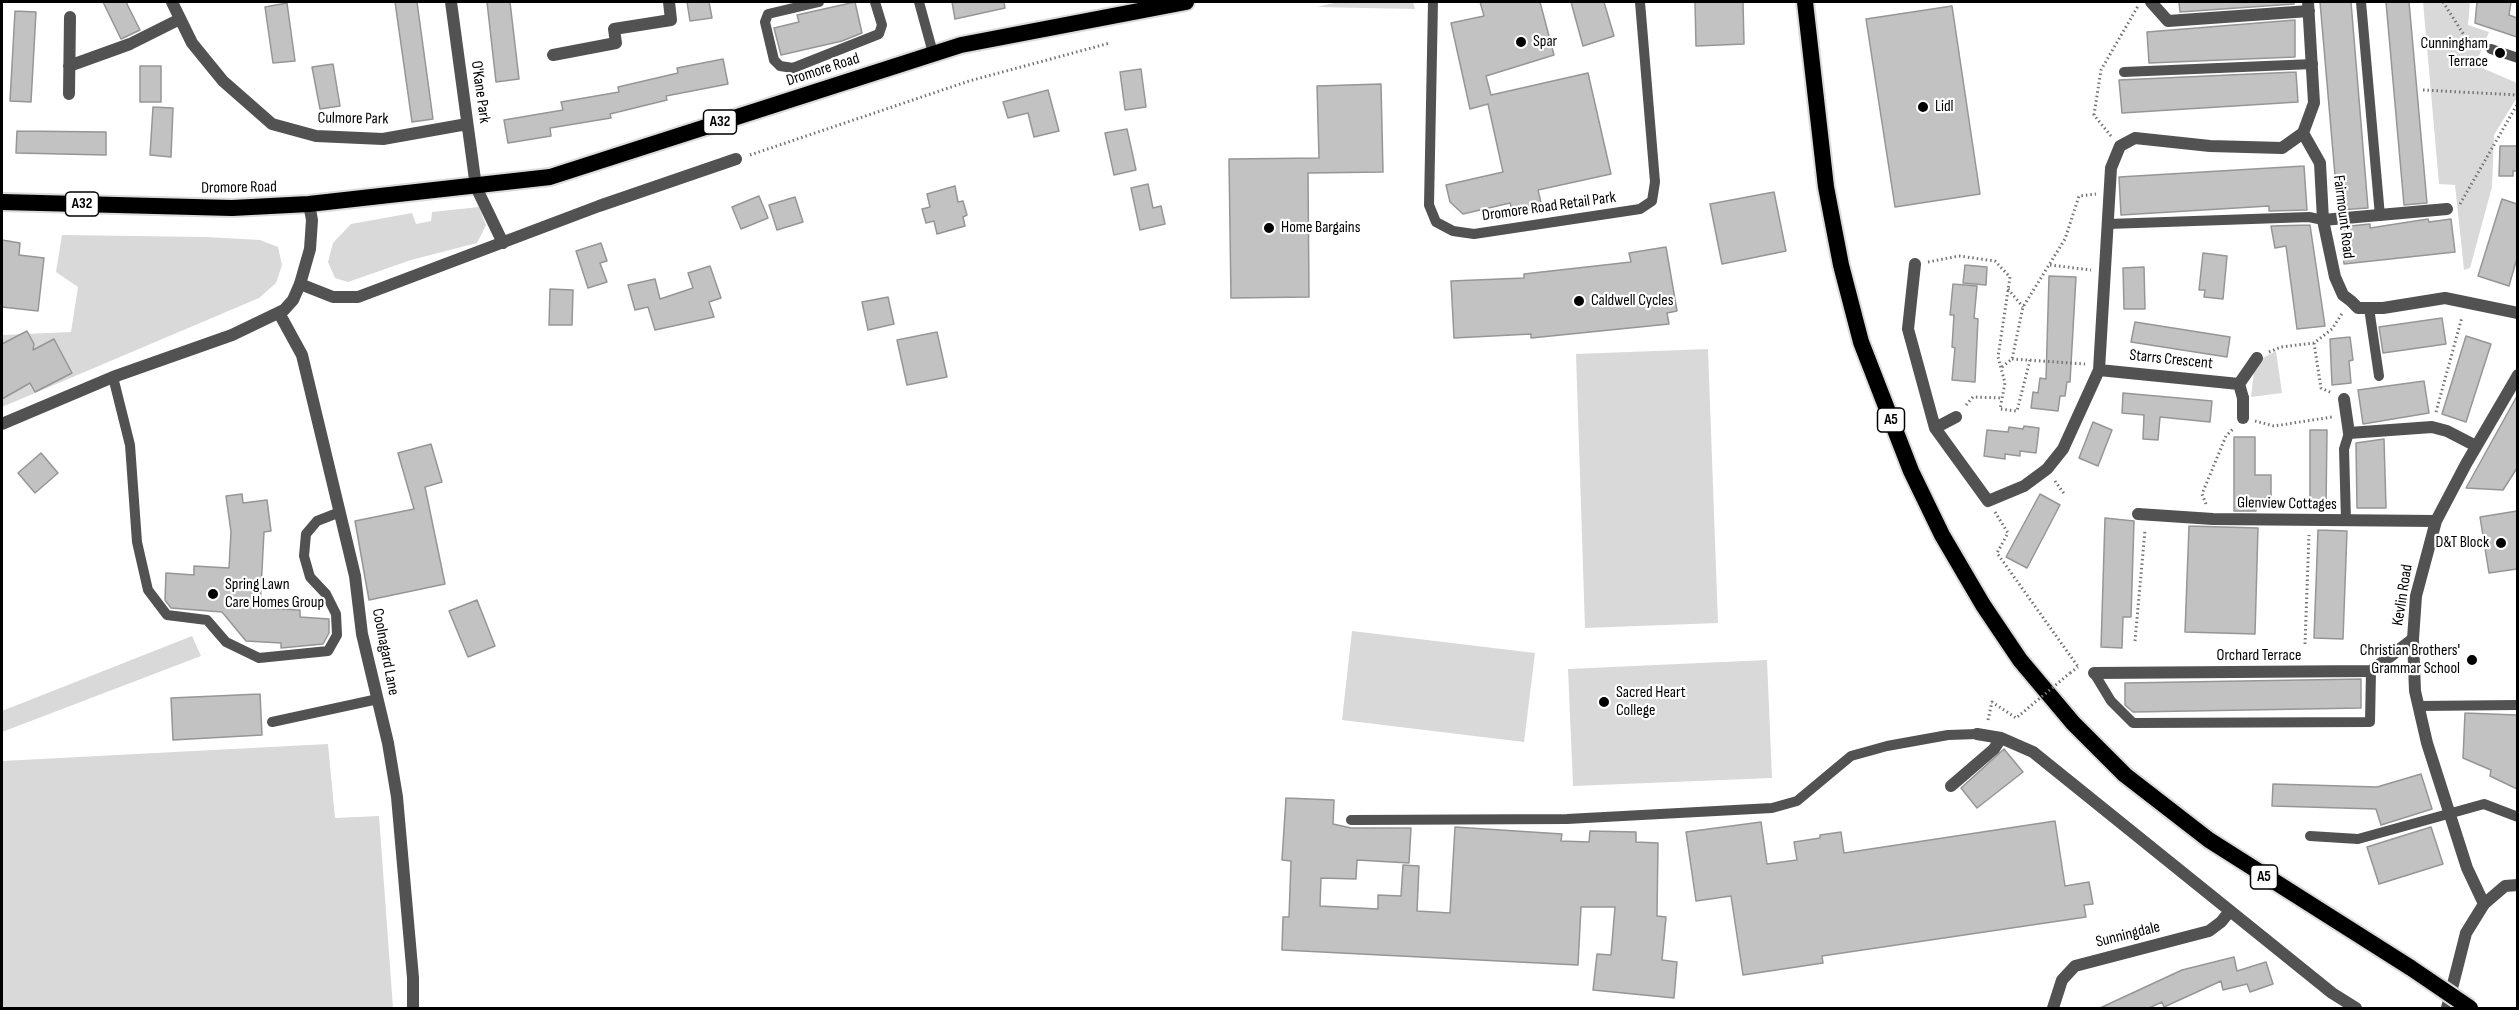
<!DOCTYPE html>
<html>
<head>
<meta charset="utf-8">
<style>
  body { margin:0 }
  #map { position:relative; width:2519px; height:1010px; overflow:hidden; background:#fff; font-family:"Sofia Sans Condensed",sans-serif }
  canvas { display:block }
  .frame { position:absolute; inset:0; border:3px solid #000; pointer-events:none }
</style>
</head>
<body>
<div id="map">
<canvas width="2519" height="1010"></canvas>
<div class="frame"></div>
</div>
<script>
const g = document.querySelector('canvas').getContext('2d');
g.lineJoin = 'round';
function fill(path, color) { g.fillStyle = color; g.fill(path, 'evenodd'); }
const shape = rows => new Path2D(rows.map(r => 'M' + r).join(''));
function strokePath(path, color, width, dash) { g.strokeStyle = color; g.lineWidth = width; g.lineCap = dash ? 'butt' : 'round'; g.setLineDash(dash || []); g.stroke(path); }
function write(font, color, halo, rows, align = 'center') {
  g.font = font + ' "Sofia Sans Condensed",sans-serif'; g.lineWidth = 4.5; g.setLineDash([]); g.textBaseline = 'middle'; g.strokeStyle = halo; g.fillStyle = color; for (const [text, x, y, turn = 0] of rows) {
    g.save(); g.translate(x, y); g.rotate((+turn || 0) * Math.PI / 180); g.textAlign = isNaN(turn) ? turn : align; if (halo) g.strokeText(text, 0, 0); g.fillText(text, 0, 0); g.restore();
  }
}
fill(shape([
  [1338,2,1413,2,1415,9,1317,7],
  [2423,2,2470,2,2468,25,2489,32,2475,65,2517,83,2516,99,2494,135,2492,187,2470,268,2464,270,2455,185,2439,184],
  [479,207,486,225,477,243,411,260,348,282,335,278,328,262,333,243,351,224,412,213,416,224,431,221,432,212],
  [62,235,206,237,260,240,278,247,282,265,276,283,259,298,2,407,2,335,71,332,78,287,56,272],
  [1708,349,1718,623,1585,628,1576,354],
  [2276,351,2282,393,2251,397,2254,371,2261,359],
  [1352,631,1535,653,1524,742,1342,720],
  [192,636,201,656,2,732,2,711],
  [1767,660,1772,778,1573,786,1568,669],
  [328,744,335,818,379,816,393,1008,2,1008,2,761]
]), '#d9d9d9');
const building = shape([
  [103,2,126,2,140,30,121,39,103,2],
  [395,2,417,2,433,119,412,122,395,2],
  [487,2,510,2,519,79,496,82,487,2],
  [687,2,709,2,712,18,690,21,687,2],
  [855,2,862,33,842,41,781,55,774,28,799,22,797,15,855,2],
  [952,2,1004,2,1005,8,955,19,952,2],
  [1480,2,1540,2,1554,55,1486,76,1491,95,1588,73,1611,174,1538,190,1542,207,1513,213,1510,203,1463,214,1450,202,1446,185,1503,172,1488,104,1470,109,1451,23,1484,16,1480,2],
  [1571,2,1604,2,1614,36,1583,46,1571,2],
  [1695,2,1743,2,1744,44,1696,46,1695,2],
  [2179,2,2294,2,2294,4,2180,12,2179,2],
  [2320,2,2351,2,2368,208,2338,210,2320,2],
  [2386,2,2409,2,2427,203,2404,205,2386,2],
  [2477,2,2511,2,2509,15,2517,18,2517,37,2475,23,2477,2],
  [287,3,295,61,273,63,265,7,287,3],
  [1952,6,1980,194,1895,207,1866,19,1952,6],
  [15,11,36,12,31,102,10,101,15,11],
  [2295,20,2295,57,2149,63,2147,32,2295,20],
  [723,59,728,84,666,96,667,100,610,114,611,118,550,128,551,136,508,143,504,120,563,110,561,102,619,92,618,87,678,73,677,68,723,59],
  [333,64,340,106,320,109,312,67,333,64],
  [140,66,161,66,161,102,140,102,140,66],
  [1141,69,1146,107,1125,110,1120,72,1141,69],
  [2296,72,2298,102,2122,113,2119,80,2296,72],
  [1381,84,1383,172,1308,173,1309,297,1231,298,1229,159,1319,158,1317,86,1381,84],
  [1048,90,1059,131,1034,137,1028,113,1008,118,1003,102,1048,90],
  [153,107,173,108,171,157,150,155,153,107],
  [1127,129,1136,170,1114,175,1105,133,1127,129],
  [17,131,106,132,106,155,16,153,17,131],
  [2500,146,2517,146,2517,171,2513,171,2513,176,2499,176,2500,146],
  [2304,166,2307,210,2269,211,2269,206,2121,215,2119,177,2304,166],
  [1148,184,1153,208,1161,206,1165,224,1140,230,1131,188,1148,184],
  [955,186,958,202,963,201,967,215,963,217,965,226,937,234,934,221,926,223,922,209,930,207,927,194,955,186],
  [1774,192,1786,251,1722,264,1710,204,1774,192],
  [759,196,768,218,741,229,732,207,759,196],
  [795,197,803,222,777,230,769,205,795,197],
  [2502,199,2517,204,2517,258,2509,286,2478,276,2502,199],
  [2428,219,2429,222,2451,219,2455,252,2344,264,2340,227,2370,224,2370,228,2428,219],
  [2310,225,2325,326,2297,329,2286,246,2275,248,2271,226,2310,225],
  [2,240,20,243,19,255,44,258,38,311,2,307,2,240],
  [601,243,607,261,600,263,607,282,588,288,576,251,601,243],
  [1666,247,1677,311,1667,313,1669,324,1531,338,1531,334,1454,338,1451,281,1524,278,1524,274,1631,262,1629,253,1666,247],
  [2203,253,2227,256,2223,299,2204,297,2205,290,2199,290,2203,253],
  [1965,265,1987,267,1986,285,1963,283,1965,265],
  [710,266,721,298,709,302,714,317,655,330,648,307,635,310,628,285,655,279,660,299,693,288,688,273,710,266],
  [2144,267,2145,309,2124,309,2123,268,2144,267],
  [2049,276,2076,277,2070,382,2067,382,2065,396,2060,396,2058,411,2031,408,2033,392,2038,393,2040,378,2046,379,2049,276],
  [1953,284,1977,286,1974,318,1978,319,1975,382,1952,380,1955,348,1952,347,1954,315,1950,315,1953,284],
  [550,289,573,290,572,325,549,325,550,289],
  [888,297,894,324,868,330,862,302,888,297],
  [2442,318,2446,344,2383,353,2379,327,2442,318],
  [2135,322,2230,337,2227,357,2131,342,2135,322],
  [27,331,34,344,33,350,54,339,72,373,35,392,30,383,2,399,2,344,27,331],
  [937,332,947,377,907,385,897,340,937,332],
  [2466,336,2491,344,2466,422,2442,414,2466,336],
  [2350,337,2353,360,2349,361,2351,383,2332,385,2330,339,2350,337],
  [2424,381,2429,413,2363,424,2358,390,2424,381],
  [2123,393,2212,401,2210,422,2160,417,2158,440,2143,439,2144,415,2122,413,2123,393],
  [2517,396,2517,468,2503,490,2466,488,2517,396],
  [2093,422,2112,430,2098,466,2079,458,2093,422],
  [2024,426,2039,428,2036,453,2020,451,2020,456,2005,454,2005,459,1984,456,1987,430,2008,432,2009,427,2023,429,2024,426],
  [2310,430,2327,430,2326,507,2310,507,2310,430],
  [2234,437,2255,437,2255,475,2271,475,2271,498,2256,498,2256,511,2234,511,2234,437],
  [2384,439,2386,508,2357,508,2356,443,2384,439],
  [431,444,442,482,425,487,445,584,369,600,355,521,414,509,398,453,431,444],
  [41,453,58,473,35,493,18,473,41,453],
  [242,494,243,503,267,500,271,531,264,532,260,608,300,610,300,617,329,619,329,633,323,644,281,648,281,643,246,641,222,612,171,608,165,600,166,573,194,575,194,566,229,568,231,532,226,496,242,494],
  [2040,494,2060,505,2027,568,2006,557,2040,494],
  [2517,511,2517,569,2489,573,2480,517,2517,511],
  [2105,518,2134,521,2131,617,2123,617,2122,648,2101,647,2105,518],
  [2189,526,2258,528,2255,634,2185,632,2189,526],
  [2318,530,2347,531,2343,639,2314,638,2318,530],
  [477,600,495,646,468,657,449,611,477,600],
  [2361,679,2361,708,2133,712,2125,705,2125,683,2361,679],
  [260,694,262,735,173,740,171,698,260,694],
  [2465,713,2517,715,2517,789,2490,776,2491,770,2463,758,2465,713],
  [2004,749,2023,772,1977,808,1961,788,2004,749],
  [2421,774,2432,809,2381,825,2376,809,2272,806,2273,784,2377,787,2421,774],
  [1286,798,1334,800,1333,824,1351,828,1411,828,1409,863,1357,860,1356,879,1321,878,1320,906,1378,909,1378,895,1401,896,1403,865,1419,866,1417,911,1450,913,1455,827,1562,834,1561,841,1589,842,1590,831,1636,832,1636,842,1658,843,1657,916,1666,917,1662,960,1677,962,1674,998,1593,990,1597,954,1611,955,1615,907,1581,907,1578,965,1282,950,1283,917,1289,917,1291,861,1282,860,1286,798],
  [2055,821,2065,886,2089,882,2093,904,2084,905,2086,917,1822,956,1823,963,1743,975,1731,896,1696,901,1686,832,1761,822,1767,864,1797,860,1794,842,1820,838,1820,835,1841,832,1844,853,2055,821],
  [2431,827,2443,864,2379,884,2367,847,2431,827],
  [2234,957,2237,971,2266,962,2273,984,2250,992,2247,984,2223,990,2221,981,2164,1007,2162,1002,2149,1008,2100,1008,2182,970,2234,957]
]);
fill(building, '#c2c2c2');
strokePath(building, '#969696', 1.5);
const trunk = shape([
  [1805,2,1826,187,1841,265,1861,342,1911,471,1942,535,1983,605,2020,660,2073,723,2125,775,2209,840,2411,968],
  [2,202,232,208,309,204,550,177,961,45,1186,2]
]);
strokePath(trunk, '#dbdbdb', 20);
strokePath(shape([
  [2443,2,2464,35,2479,46],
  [2423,90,2518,95],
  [2111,136,2094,115,2101,70,2138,6],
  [750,155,969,81,1110,43],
  [2460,204,2518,103],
  [1928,262,1959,256,1995,261,2010,277,1998,357,2005,383,2000,409,2017,411,2030,360],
  [2050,265,2091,270],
  [2008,289,2023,307],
  [2314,343,2321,388,2332,393],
  [2269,352,2281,347,2314,343,2332,329,2343,312],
  [2012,359,2085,364],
  [2002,367,2012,359,2023,307,2065,239,2079,196,2096,194],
  [1966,405,1973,397,2002,398],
  [2436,412,2462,317],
  [2255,421,2274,426,2332,417],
  [2055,481,2065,495],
  [2206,504,2202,494,2226,436,2233,429],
  [1995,512,2008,533,1997,553,2079,668],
  [2135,641,2145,530],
  [2305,644,2309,535],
  [2070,673,2078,667],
  [1988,720,1992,702,2016,718,2021,714]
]), '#747474', 3, [1.5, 3]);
strokePath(shape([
  [819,2,768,14,765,22,774,60,780,66,793,68,879,34,882,25,875,2],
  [919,2,933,53],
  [1433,2,1429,205,1436,222,1453,231,1474,234,1640,209,1652,201,1655,182,1640,2],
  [2361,2,2380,216],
  [2491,49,2518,58],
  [2124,72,2313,64],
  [2108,224,2309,217,2323,220],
  [2369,308,2379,376],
  [113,377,130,445,137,542,148,590,167,615,207,620,226,642,259,658,328,651,337,635,336,614,326,594,310,577,304,556,306,534,317,521,340,512],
  [2346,521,2344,449,2349,433],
  [2094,673,2111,701,2133,723,2370,722,2371,671],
  [2419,706,2518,705],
  [272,722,378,699],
  [1351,820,1567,819,1772,808,1797,801,1851,756,1887,746,1948,735,1977,734],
  [2310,836,2358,839,2484,804,2518,817]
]), '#525252', 10);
strokePath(shape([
  [2243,398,2243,418]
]), '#525252', 12);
strokePath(shape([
  [172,2,192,43,223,81,272,124,316,136,383,139,467,124],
  [451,2,476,187,503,243],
  [2151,2,2168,21,2309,11],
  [553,55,616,43,614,29,671,20,669,2],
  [69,66,130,44,180,19],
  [69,94,70,17],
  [2303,133,2320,163,2323,220,2335,277,2343,295,2351,301,2358,308,2383,308,2445,298,2518,313],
  [2303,133,2314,103,2308,2],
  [2323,220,2447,209],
  [1915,264,1908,329,1935,428,1988,501,2024,486,2047,469,2063,449,2099,370,2111,168,2120,146,2135,138,2210,146,2282,148,2303,133],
  [300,284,333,297,358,297,599,206,736,159],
  [279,313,302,355,355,576,362,634,388,743,397,797,413,978,413,1008],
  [2099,370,2239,384],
  [2243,398,2239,384,2257,358],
  [2344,399,2349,433,2432,427,2447,431,2476,446],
  [1935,428,1956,417],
  [2138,514,2213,519,2436,521],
  [2094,673,2371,671,2413,639],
  [1977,734,2001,738,2033,752,2332,993,2356,1008],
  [1951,786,1994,749,2001,738],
  [2484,904,2467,868,2427,743,2415,691,2413,639,2416,596,2436,521,2466,464,2518,375],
  [2053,1008,2062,980,2075,966,2209,931,2221,922,2230,911]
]), '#525252', 12);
strokePath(shape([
  [2,424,113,377,232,335,284,310,293,300,300,284,310,249,312,220,309,204],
  [2447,1008,2466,933,2484,904,2505,886,2518,885]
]), '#525252', 12);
strokePath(trunk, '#000', 16);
const trunkBridge = shape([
  [2411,968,2470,1008]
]);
strokePath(trunkBridge, '#dbdbdb', 20, []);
strokePath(shape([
  [2021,714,2070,673]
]), '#747474', 3, [1.5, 3]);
strokePath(trunkBridge, '#000', 16);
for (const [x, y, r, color] of [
  [1521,42,6,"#000"],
  [2500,53,6,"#000"],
  [1923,107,6,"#000"],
  [1269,228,6,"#000"],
  [1579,301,6,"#000"],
  [2501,543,6,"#000"],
  [213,594,6,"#000"],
  [2472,660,6,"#000"],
  [1604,702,6,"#000"]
]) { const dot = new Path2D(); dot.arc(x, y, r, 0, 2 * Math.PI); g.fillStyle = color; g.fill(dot); strokePath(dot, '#fff', 2); }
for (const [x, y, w] of [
  [720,122,33],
  [82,204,33],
  [1891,420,27],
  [2264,877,27]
]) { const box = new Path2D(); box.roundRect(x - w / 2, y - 12, w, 24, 4.5); g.fillStyle = '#fff'; g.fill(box); strokePath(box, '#000', 1.5); }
write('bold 15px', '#000', null, [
  ["A32",720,122],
  ["A32",82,204],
  ["A5",1891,420],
  ["A5",2264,877]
]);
write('16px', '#000', '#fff', [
  ["Spar",1533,42],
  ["Cunningham",2488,44,"right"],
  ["Terrace",2488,62,"right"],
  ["Lidl",1935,107],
  ["Home Bargains",1281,228],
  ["Caldwell Cycles",1591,301],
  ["D&T Block",2489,543,"right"],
  ["Spring Lawn",225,585],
  ["Care Homes Group",225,603],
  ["Christian Brothers'",2460,651,"right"],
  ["Grammar School",2460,669,"right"],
  ["Sacred Heart",1616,693],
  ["College",1616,711]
], 'left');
write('16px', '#000', '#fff', [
  ["Dromore Road",823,70,-18],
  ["O'Kane Park",480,92,82],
  ["Culmore Park",353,119,1],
  ["Dromore Road",239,188,-1],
  ["Dromore Road Retail Park",1549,207,-8],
  ["Fairmount Road",2343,217,83],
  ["Starrs Crescent",2171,360,6],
  ["Glenview Cottages",2287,504,1],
  ["Kevlin Road",2403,595,-81],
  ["Coolnagard Lane",385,652,79],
  ["Orchard Terrace",2259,656],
  ["Sunningdale",2128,935,-14]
]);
</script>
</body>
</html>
